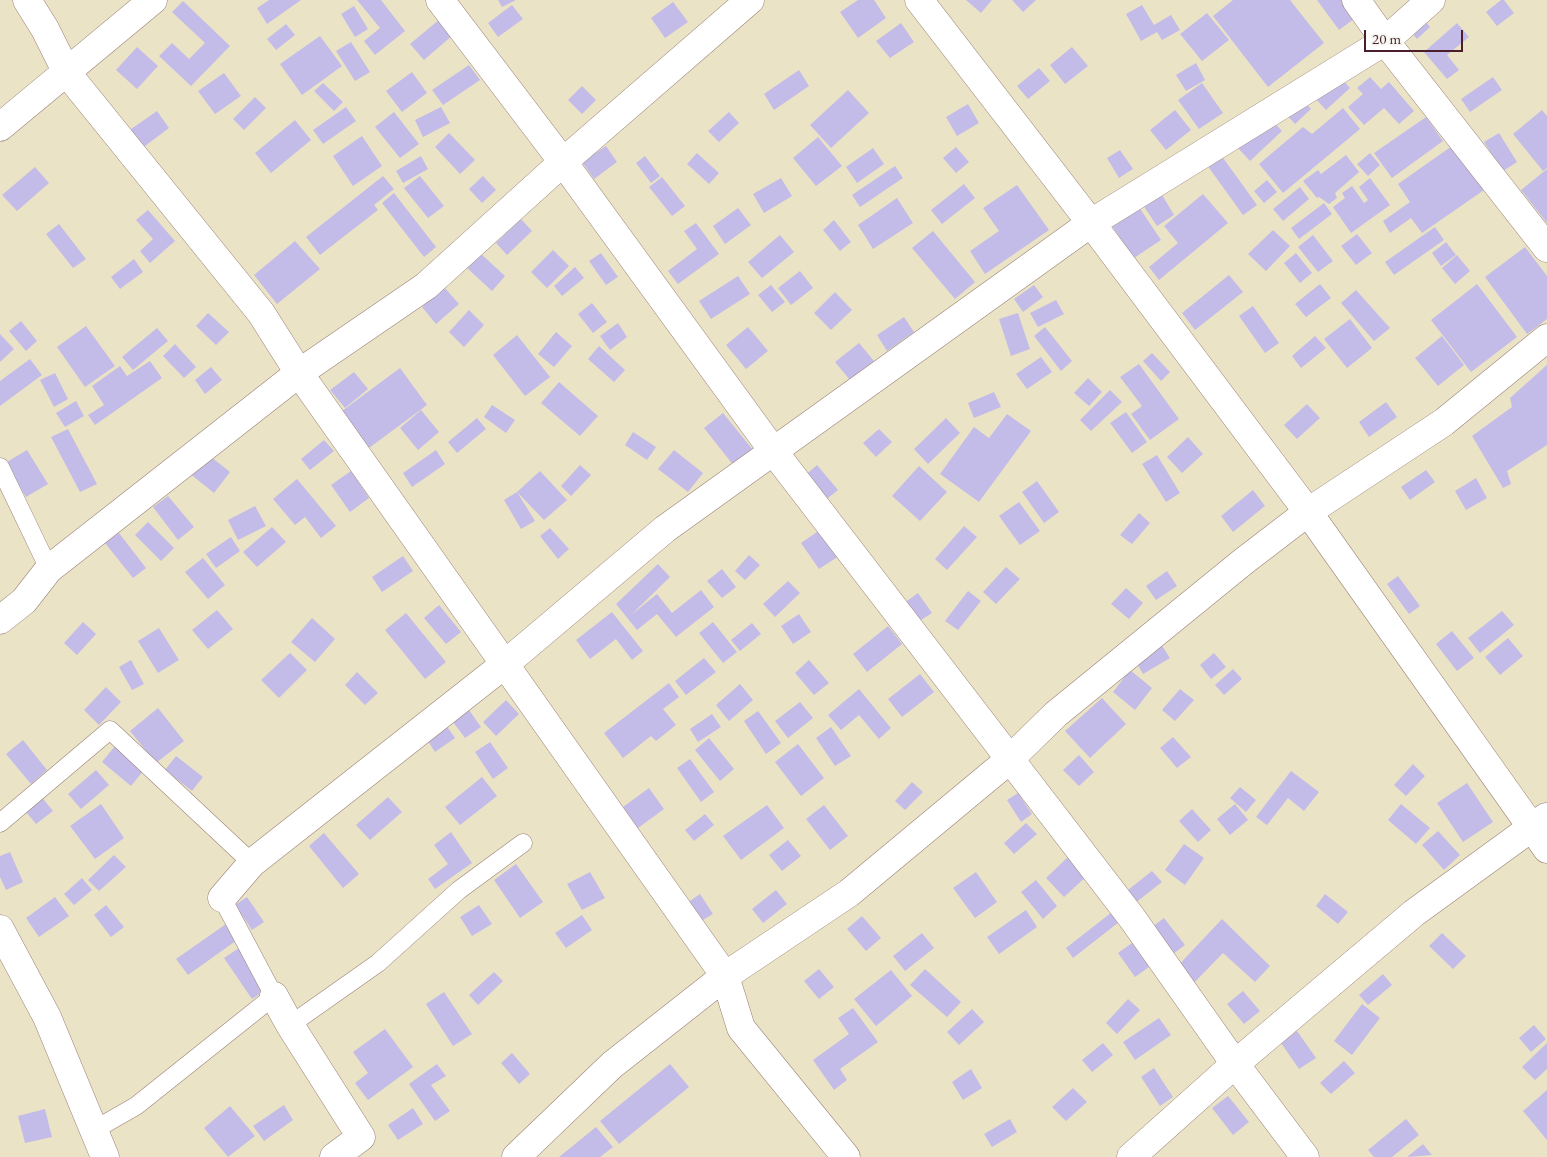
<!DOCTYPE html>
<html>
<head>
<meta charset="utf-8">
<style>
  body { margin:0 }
  #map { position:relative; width:1547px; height:1157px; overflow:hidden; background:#ebe3c5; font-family:"EB Garamond",serif }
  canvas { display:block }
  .scale { position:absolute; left:1364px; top:30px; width:99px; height:22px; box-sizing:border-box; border:2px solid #4a1f2b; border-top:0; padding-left:6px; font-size:15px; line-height:18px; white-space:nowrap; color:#4a1f2b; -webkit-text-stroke:4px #f6f6f2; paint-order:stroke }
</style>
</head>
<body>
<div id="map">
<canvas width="1547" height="1157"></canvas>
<div class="scale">20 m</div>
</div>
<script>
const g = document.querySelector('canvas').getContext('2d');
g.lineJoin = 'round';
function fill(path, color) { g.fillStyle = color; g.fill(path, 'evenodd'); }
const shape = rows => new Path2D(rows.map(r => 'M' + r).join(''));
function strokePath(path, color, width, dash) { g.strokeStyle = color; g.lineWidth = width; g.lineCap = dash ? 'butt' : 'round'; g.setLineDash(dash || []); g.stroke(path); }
fill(shape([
  [269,0,301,0,267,24,257,8],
  [357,0,381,0,405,31,375,55,364,41,380,28],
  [498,0,516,0,502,7],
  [858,0,874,0,886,18,858,38,840,12],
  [966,0,992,0,981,13],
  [1012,0,1036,0,1023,12],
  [1233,0,1290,0,1324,43,1268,87,1213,16],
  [1317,0,1346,0,1358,16,1339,30],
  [1501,0,1504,0,1514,13,1497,26,1486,12],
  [183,1,230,46,191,86,159,56,172,43,189,59,205,43,172,12],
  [673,2,688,22,665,38,651,18],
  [512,5,523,19,498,37,488,23],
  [1142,5,1154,25,1171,15,1180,30,1162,40,1157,32,1141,41,1126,14],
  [354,6,368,29,355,37,341,14],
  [1417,11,1430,27,1417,39,1403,23],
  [1207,13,1229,40,1202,61,1180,34],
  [440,19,453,35,424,60,410,44],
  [901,23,914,42,890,58,876,41],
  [1457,23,1469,37,1447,55,1459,70,1447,79,1424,52],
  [286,24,295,35,276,50,267,39],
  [320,36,342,66,302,95,280,64],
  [351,42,370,72,355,81,336,51],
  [137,47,158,66,137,89,116,70],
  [1072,47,1088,66,1065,84,1050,65],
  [1196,63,1205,80,1186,91,1176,75],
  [469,65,480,80,443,105,432,90],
  [1039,68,1050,81,1028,99,1017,86],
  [799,70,809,86,774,110,764,94],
  [412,72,427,93,402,112,386,91],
  [224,73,241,96,215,114,198,91],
  [1338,75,1350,88,1326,110,1314,97],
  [1370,77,1381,89,1389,82,1414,111,1399,124,1384,108,1364,125,1348,107,1363,94,1357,88],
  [1493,77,1502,90,1470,112,1461,99],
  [323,83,343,102,334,111,314,91],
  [1202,83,1223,113,1199,129,1178,100],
  [582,86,596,100,582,114,568,100],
  [848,90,869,113,831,148,810,125],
  [255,97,266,108,244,130,233,119],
  [1300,97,1311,109,1295,124,1284,112],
  [968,104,979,123,957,136,946,117],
  [346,107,356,121,323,144,313,130],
  [441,107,450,123,423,137,415,120],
  [1343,108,1360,129,1283,193,1259,164,1303,127,1312,134],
  [1175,110,1191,130,1166,150,1150,130],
  [1542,110,1547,116,1547,168,1543,171,1513,134],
  [157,111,169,128,137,152,124,134],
  [394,112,419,144,400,158,375,127],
  [729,112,739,123,719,142,708,131],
  [1269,117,1282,131,1250,161,1236,146],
  [1426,117,1443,141,1392,178,1374,153],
  [295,120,311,140,271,173,255,153],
  [449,133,475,160,460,174,435,147],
  [1499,133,1517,162,1503,171,1484,142],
  [362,136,382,166,353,186,333,156],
  [818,137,842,166,816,186,793,158],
  [606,146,617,162,594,179,582,162],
  [1452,146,1484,190,1422,233,1411,218,1390,233,1383,221,1410,202,1398,184],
  [956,147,969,162,956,173,943,158],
  [873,148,884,164,857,183,846,167],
  [1120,150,1133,169,1119,178,1107,158],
  [697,153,719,173,709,184,687,164],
  [1370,153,1380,165,1368,176,1357,164],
  [1221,155,1257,205,1243,215,1207,165],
  [1346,155,1359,172,1335,193,1337,198,1329,204,1319,197,1317,198,1303,181,1318,170,1321,174],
  [421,156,428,169,403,183,396,171],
  [645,156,660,176,651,183,636,163],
  [895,166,903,178,860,207,852,195],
  [35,167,49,183,17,211,2,195],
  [1547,169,1547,223,1521,190],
  [383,176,394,189,374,205,378,210,320,255,306,237],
  [420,176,444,206,428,218,404,188],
  [483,176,496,190,482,203,469,189],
  [662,177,685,206,672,216,649,187],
  [781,178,792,196,764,213,753,194],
  [1370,178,1390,205,1351,233,1333,207,1345,198,1342,193,1352,186,1364,203,1368,200,1359,187],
  [1267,180,1277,192,1264,203,1254,191],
  [964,184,975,198,942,224,931,210],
  [1017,185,1049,230,985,274,970,251,999,231,983,208],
  [1300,187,1309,199,1283,221,1273,209],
  [394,193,436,247,424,257,382,203],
  [1161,193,1174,215,1157,226,1143,205],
  [1203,194,1228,223,1159,280,1149,267,1178,243,1164,226],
  [897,198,913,223,873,249,858,225],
  [1324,203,1332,214,1299,239,1291,228],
  [1139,207,1161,240,1134,258,1112,226],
  [738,208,751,225,725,244,713,226],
  [148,210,175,241,150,263,140,251,153,239,136,220],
  [521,219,532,231,507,255,496,243],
  [834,220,851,242,840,251,823,230],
  [696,223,719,254,678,284,668,271,697,249,684,231],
  [59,224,86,259,73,268,46,234],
  [1435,227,1444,240,1394,275,1385,262],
  [1273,230,1290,246,1266,271,1248,254],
  [933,231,975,282,955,299,912,248],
  [1357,234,1372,253,1356,265,1341,246],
  [780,235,794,252,762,278,748,262],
  [1313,235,1333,261,1318,272,1298,247],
  [295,241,320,269,277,304,254,275],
  [1446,242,1456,255,1441,266,1432,253],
  [1525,247,1547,276,1547,319,1527,334,1485,277],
  [553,250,569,266,547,288,531,272],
  [480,253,505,276,492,291,467,268],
  [601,253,618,277,606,285,589,261],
  [1296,253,1312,273,1300,283,1284,263],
  [1457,255,1470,271,1455,284,1442,268],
  [134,259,143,272,120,289,111,277],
  [575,267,584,278,562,296,554,286],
  [800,271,813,288,791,305,778,288],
  [1229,275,1243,292,1195,330,1182,313],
  [738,276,750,294,711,319,699,301],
  [1320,284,1331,298,1306,317,1295,304],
  [1477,284,1517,337,1471,372,1431,320],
  [771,285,785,302,772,312,758,295],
  [1034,285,1043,297,1023,312,1014,299],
  [444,287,459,304,436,324,422,307],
  [1356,290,1390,328,1374,341,1341,303],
  [835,292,852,310,831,330,814,313],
  [1056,300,1064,314,1038,327,1030,313],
  [592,303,607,322,593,333,578,314],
  [1253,306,1279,343,1265,353,1239,316],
  [469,310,484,325,464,347,449,332],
  [208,313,229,332,216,345,196,326],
  [1018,313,1030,349,1011,356,999,319],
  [904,317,914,332,887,351,877,335],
  [1350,319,1372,348,1347,368,1324,339],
  [21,321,37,341,26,351,9,331],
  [618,323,627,337,610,350,600,336],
  [86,326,115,366,85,387,57,347],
  [748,327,768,351,746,369,726,345],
  [1045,327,1072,361,1061,371,1034,336],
  [157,328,168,341,133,370,122,357],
  [556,332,572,346,554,367,538,354],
  [0,334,14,349,0,362],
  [517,335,550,377,525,396,493,355],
  [1315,336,1326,348,1301,368,1292,356],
  [1442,336,1464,365,1438,386,1415,358],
  [859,343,874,361,850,380,835,362],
  [175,344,196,367,184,378,163,356],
  [599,346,625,370,614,382,588,359],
  [1152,353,1170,372,1161,381,1143,361],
  [1041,357,1052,372,1027,389,1016,374],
  [30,359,42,375,0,406,0,381],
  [150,361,162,378,95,425,88,415,104,405,92,386,120,366,127,376],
  [1139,364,1179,419,1150,440,1131,414,1142,406,1120,377],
  [1547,365,1547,445,1507,471,1511,484,1503,488,1472,436,1512,407,1510,398],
  [211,367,222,380,205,394,195,380],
  [400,368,427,405,369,448,342,411],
  [354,372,368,389,345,408,330,390],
  [55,373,68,399,54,407,40,380],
  [1088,378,1102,392,1089,406,1074,393],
  [559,382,598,416,580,436,541,403],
  [1110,390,1122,402,1091,431,1080,420],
  [994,392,1001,407,974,418,968,403],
  [76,401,84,416,65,427,56,413],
  [1386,402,1397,417,1369,437,1359,422],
  [1307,404,1320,418,1297,439,1284,425],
  [492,405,515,420,506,433,484,417],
  [421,410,439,432,418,450,400,428],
  [1126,412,1147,442,1132,453,1110,423],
  [723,413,753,450,734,466,704,428],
  [1007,414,1031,431,979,502,940,474,974,427,989,438],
  [477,418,486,429,457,453,448,442],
  [946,418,960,433,928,464,914,449],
  [68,429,97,484,80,492,51,437],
  [879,429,892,442,876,457,863,443],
  [633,432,656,447,647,460,625,445],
  [1188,437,1203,454,1182,473,1167,457],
  [324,440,334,451,310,470,301,459],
  [27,450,48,484,26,497,5,463],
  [436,450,445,464,412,487,403,473],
  [674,450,703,473,688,492,658,469],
  [206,453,230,472,214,493,189,473],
  [1157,455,1180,493,1166,502,1142,464],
  [580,465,591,475,571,496,561,486],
  [817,465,838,490,823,502,803,477],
  [919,466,947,492,920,521,892,496],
  [1426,470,1435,482,1410,500,1401,487],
  [351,471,369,498,350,512,331,485],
  [540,471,567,500,544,520,517,492],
  [1476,478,1487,498,1466,510,1455,491],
  [297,479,336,526,321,538,305,517,295,525,273,499],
  [1037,481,1059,512,1044,523,1022,492],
  [1253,490,1265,506,1233,532,1221,516],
  [517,492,535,521,521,529,504,500],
  [168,496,194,527,178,540,153,507],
  [1019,502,1040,531,1020,545,999,516],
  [255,506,266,526,238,540,228,520],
  [1139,513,1150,523,1132,544,1120,535],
  [148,522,174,548,161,561,135,535],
  [964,526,977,537,947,570,935,559],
  [272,527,286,542,257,567,243,552],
  [550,528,569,549,558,559,540,536],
  [820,530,839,556,819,569,801,543],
  [119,533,146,568,133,578,105,543],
  [231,537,240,551,216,568,206,554],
  [749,555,760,565,745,580,735,571],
  [403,556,413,571,382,592,372,577],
  [203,558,225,585,208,599,185,572],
  [658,564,670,577,631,615,657,594,672,613,701,590,714,607,676,637,657,614,637,630,616,604],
  [1006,567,1020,579,996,604,983,592],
  [722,569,736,587,722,598,707,581],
  [1167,571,1177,586,1156,600,1146,586],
  [1398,576,1420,606,1409,614,1387,584],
  [788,581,800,593,775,617,763,604],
  [1126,588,1143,603,1129,619,1111,604],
  [968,591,981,601,958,630,945,621],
  [918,593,932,613,918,622,904,603],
  [439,605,461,632,446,644,424,618],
  [217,610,233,629,208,649,192,630],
  [1502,611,1514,625,1480,653,1468,638],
  [612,612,643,651,632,660,616,639,590,659,576,640],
  [406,613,446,662,425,679,385,630],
  [799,614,811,632,793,644,781,626],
  [312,618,335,639,315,662,291,642],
  [83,622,96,634,77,655,64,643],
  [713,622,737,652,723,663,699,633],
  [752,623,761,634,740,651,731,640],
  [888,626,902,644,867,672,853,654],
  [159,628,179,660,158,673,138,641],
  [1452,631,1474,658,1457,671,1436,644],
  [1508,638,1523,656,1500,675,1485,657],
  [1161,644,1170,658,1143,674,1135,660],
  [290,653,307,670,279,698,261,680],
  [1214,653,1226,667,1211,679,1200,665],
  [704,658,716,672,686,695,675,681],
  [131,660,144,684,132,690,119,667],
  [809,660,829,683,814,695,795,673],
  [1233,669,1242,679,1224,695,1215,685],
  [1130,670,1152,688,1135,710,1113,692],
  [357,672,378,693,365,705,345,685],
  [920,674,934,692,902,717,888,699],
  [669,683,679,697,663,709,676,725,656,741,651,736,623,758,604,733],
  [740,684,753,700,729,721,716,705],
  [106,687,121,702,99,725,84,710],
  [859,689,891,728,879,739,859,715,841,730,828,715],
  [1180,689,1194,700,1175,721,1162,710],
  [1102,698,1126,724,1090,758,1065,731],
  [506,700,519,714,496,736,483,722],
  [800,702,813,718,788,738,775,721],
  [158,708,184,741,156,763,130,731],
  [469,710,481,727,465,738,453,722],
  [758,711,781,743,766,754,744,721],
  [712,714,721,727,698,742,690,729],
  [446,725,455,738,435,752,426,738],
  [831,727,851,756,835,766,816,738],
  [1173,737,1191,757,1177,768,1160,748],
  [709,738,734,769,720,781,695,750],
  [23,740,47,770,31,784,6,754],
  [490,742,508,768,493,779,475,752],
  [798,744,824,778,801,796,775,762],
  [115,746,144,770,131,786,102,762],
  [1079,755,1094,772,1079,786,1063,770],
  [176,756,203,777,192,791,165,770],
  [690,759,714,792,701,802,677,768],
  [1413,764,1425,776,1406,796,1394,785],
  [96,770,109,785,81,809,68,794],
  [1291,771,1319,792,1304,811,1288,798,1267,825,1256,817],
  [482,777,497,796,460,825,445,807],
  [912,782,923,792,905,810,895,801],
  [1467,783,1493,822,1463,842,1437,803],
  [1240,787,1256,800,1246,812,1230,798],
  [649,788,664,809,638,828,623,807],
  [1018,793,1032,814,1021,822,1007,800],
  [40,795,53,811,36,824,23,808],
  [388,797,402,812,370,840,356,825],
  [101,804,124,838,95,859,70,826],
  [1235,804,1248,820,1230,835,1217,819],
  [1401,804,1430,828,1416,844,1388,820],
  [767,805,784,828,741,860,723,836],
  [824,805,848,836,830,850,806,819],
  [1192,809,1211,830,1198,842,1179,821],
  [705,814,714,825,694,841,685,830],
  [1026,823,1037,834,1014,854,1004,843],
  [1438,831,1460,855,1444,870,1422,845],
  [451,832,472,863,435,889,428,879,448,864,434,845],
  [324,833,359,874,343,888,309,846],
  [788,840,801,856,782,871,769,855],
  [1184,844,1204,858,1185,885,1165,870],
  [10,852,23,882,6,890,0,877,0,856],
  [1071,854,1089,874,1064,897,1046,878],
  [114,855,126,867,99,891,88,880],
  [516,864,543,902,520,918,494,880],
  [1152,871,1162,882,1134,904,1124,893],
  [590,872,605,898,582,910,567,884],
  [976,872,997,902,975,918,953,888],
  [82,878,92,890,74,905,64,894],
  [1036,880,1057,906,1043,919,1021,892],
  [776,890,787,904,763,923,752,909],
  [700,894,713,914,696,924,684,905],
  [1325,894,1348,912,1338,924,1316,906],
  [55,897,69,916,39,937,26,918],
  [247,897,264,922,252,930,235,905],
  [106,905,124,927,111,937,94,915],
  [479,905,492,924,472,936,460,917],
  [1026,910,1037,927,999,954,987,937],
  [1112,912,1119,922,1073,958,1066,948],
  [582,915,592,930,566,948,555,933],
  [862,916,881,938,866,951,847,929],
  [1164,918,1185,945,1173,954,1152,927],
  [1222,919,1270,966,1255,982,1223,953,1190,987,1173,971],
  [226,924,237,940,188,975,176,959],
  [922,933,934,948,905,971,893,956],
  [1442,933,1466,956,1453,969,1429,946],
  [1132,943,1149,967,1135,977,1118,953],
  [239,948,267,989,252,999,224,958],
  [819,969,834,987,819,999,804,981],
  [925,969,961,1002,947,1017,910,985],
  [891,970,912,996,876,1026,854,999],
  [494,972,503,981,478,1005,469,995],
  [1383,974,1392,985,1368,1005,1359,995],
  [1243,991,1260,1011,1244,1024,1227,1004],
  [444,992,472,1034,453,1046,426,1004],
  [1128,999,1140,1010,1117,1034,1106,1023],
  [1362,1004,1380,1018,1352,1055,1334,1041],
  [853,1008,878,1042,840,1069,847,1080,834,1090,813,1060,849,1034,838,1018],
  [972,1009,984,1022,959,1045,947,1032],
  [1159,1018,1171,1035,1135,1060,1123,1042],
  [1534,1025,1546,1039,1531,1052,1519,1038],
  [385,1029,413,1067,368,1100,355,1083,368,1073,353,1052],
  [1297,1031,1316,1058,1299,1069,1281,1043],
  [1103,1043,1113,1055,1092,1072,1082,1060],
  [1547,1043,1547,1069,1535,1080,1522,1067],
  [512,1053,530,1074,519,1084,501,1063],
  [1344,1061,1355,1073,1331,1094,1320,1083],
  [437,1064,446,1076,431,1085,450,1111,435,1121,409,1084],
  [670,1064,689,1087,619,1144,600,1121],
  [1154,1068,1173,1097,1160,1106,1141,1077],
  [971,1069,982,1088,963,1100,952,1082],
  [1073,1088,1087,1102,1066,1121,1052,1107],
  [1547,1090,1547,1140,1523,1111],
  [1228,1096,1249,1122,1233,1135,1212,1108],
  [284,1105,293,1120,264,1141,253,1126],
  [230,1106,255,1136,228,1157,204,1128],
  [413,1108,423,1124,398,1140,388,1125],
  [45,1109,52,1137,25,1143,18,1116],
  [1010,1119,1017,1132,992,1147,984,1134],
  [1406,1119,1419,1135,1392,1157,1374,1157,1368,1150],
  [596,1127,613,1147,600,1157,559,1157],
  [1423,1144,1432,1155,1407,1157]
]), '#c4bce8');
const service = shape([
  [0,467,49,569],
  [0,823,110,730,252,863],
  [290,1025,378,963,459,890,523,843],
  [94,1130,136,1106,274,996,222,898]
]);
const minor = shape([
  [27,0,45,29,67,73,261,313,299,373,725,976,741,1028,846,1157],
  [440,0,563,162,774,452,1132,918,1235,1064,1305,1157],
  [919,0,1091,223,1308,512,1547,849],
  [1356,0,1385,41,1547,248],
  [0,127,153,0],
  [0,620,24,601,49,569,299,373,426,286,563,162,750,0],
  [222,898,252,863,505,664,665,529,1091,223,1385,41,1431,0],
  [0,929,47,1017,105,1157],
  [274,996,290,1025,361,1137,334,1157],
  [516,1157,612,1065,725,976,849,893,1009,760,1056,714,1244,561,1308,512,1444,422,1547,338],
  [1131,1157,1235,1064,1414,913,1546,817]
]);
strokePath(service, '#9a8178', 19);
strokePath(minor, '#9a8178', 29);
strokePath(service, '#fff', 18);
strokePath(minor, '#fff', 28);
</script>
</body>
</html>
